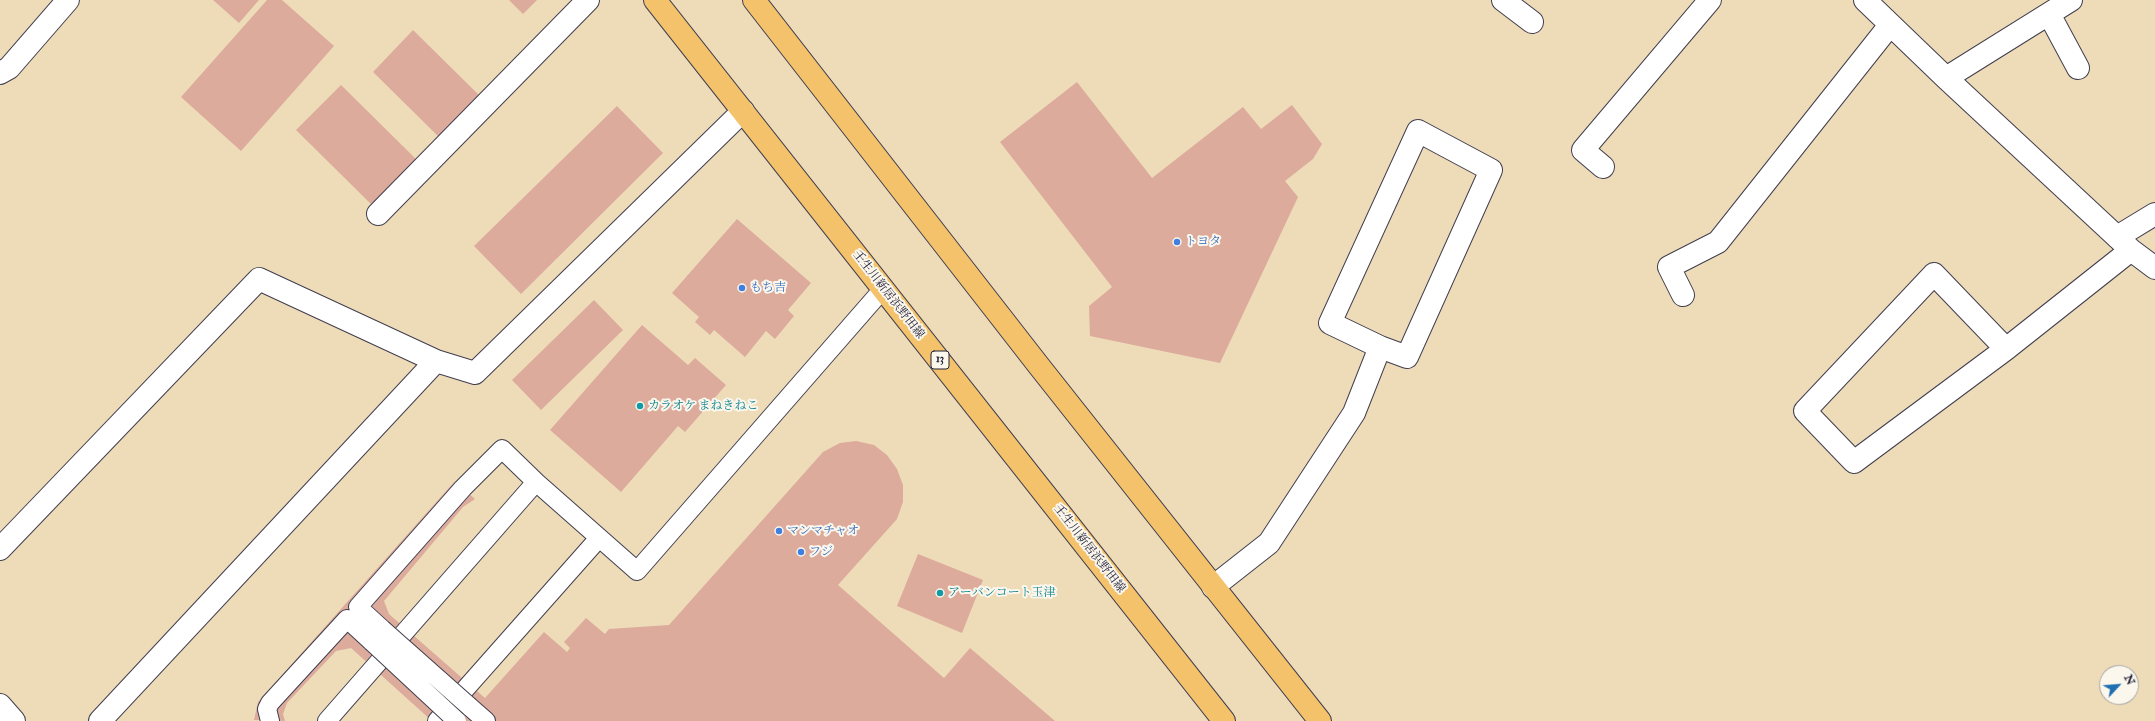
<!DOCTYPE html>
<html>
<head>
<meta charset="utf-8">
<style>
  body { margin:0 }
  #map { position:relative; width:2155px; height:721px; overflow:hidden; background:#eedcb9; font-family:"IM FELL Double Pica",serif }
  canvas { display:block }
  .north { position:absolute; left:2099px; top:665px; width:40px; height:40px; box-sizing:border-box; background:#fbf7ec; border:1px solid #a4a2a5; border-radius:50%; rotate:64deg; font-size:11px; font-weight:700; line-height:16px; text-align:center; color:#22223b }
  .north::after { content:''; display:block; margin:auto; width:14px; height:18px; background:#1f6fb2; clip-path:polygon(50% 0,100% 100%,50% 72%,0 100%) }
</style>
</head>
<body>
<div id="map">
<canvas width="2155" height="721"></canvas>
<div class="north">N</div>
</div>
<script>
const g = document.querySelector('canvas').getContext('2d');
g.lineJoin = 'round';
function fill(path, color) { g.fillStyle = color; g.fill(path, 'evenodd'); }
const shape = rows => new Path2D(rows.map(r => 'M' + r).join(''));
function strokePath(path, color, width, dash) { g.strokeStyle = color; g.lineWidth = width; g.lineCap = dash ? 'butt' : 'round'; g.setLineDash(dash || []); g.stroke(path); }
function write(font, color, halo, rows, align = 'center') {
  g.font = font + ' "IM FELL Double Pica","Noto Serif JP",serif'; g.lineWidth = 4; g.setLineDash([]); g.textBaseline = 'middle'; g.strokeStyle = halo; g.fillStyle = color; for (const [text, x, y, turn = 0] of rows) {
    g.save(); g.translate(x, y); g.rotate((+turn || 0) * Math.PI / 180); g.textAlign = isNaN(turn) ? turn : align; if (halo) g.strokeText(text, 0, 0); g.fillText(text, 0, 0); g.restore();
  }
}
fill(shape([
  [213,0,259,0,239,23],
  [267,0,282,0,334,46,241,151,181,97],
  [509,0,537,0,523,14],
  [413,30,483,99,443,141,373,72],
  [1077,82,1152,178,1243,107,1261,129,1292,105,1322,144,1313,159,1285,181,1298,197,1220,363,1090,336,1089,306,1112,287,1000,142],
  [341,85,418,161,373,206,296,130],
  [617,106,663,153,521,294,474,246],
  [737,219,811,283,788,310,794,316,775,339,766,331,745,357,714,330,710,335,695,322,699,317,672,293],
  [594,300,623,330,541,410,512,380],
  [642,325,688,365,695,358,726,385,685,432,678,426,621,492,550,430],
  [856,441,874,445,887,455,897,469,903,485,903,502,897,519,838,585,944,678,970,648,1055,721,432,721,351,648,336,651,287,703,283,714,285,721,254,720,258,702,455,481,475,499,463,507,384,601,389,614,485,698,544,632,567,652,570,648,564,642,586,618,605,634,609,629,669,625,823,452,840,443],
  [918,554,983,580,962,633,897,606]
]), '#dcab9c');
const lane = shape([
  [382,629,358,607,463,488,502,449,536,482],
  [470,707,486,721],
  [270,721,267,709,270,703,347,619,372,642],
  [327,721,536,482,637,571,883,289],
  [437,721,599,538]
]);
const street = shape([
  [1503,0,1532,22],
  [1865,0,1946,78,2131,250,2155,268],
  [2049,14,2078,68],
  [0,73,9,68,68,0],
  [1946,78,2071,0],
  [1603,167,1583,150,1710,0],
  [378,214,588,0],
  [2117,237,2155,214],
  [1683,295,1669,267,1718,242,1890,25],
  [2006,349,1934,274,1805,411,1854,462,2006,349,2131,250],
  [0,549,259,279,436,361,475,373,743,111],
  [1213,587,1269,543,1354,413,1380,347,1330,323,1418,131,1491,170,1407,357,1380,347],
  [0,705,14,721],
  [100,721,436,361]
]);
const primary = shape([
  [655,0,1224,721],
  [754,0,1039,366,1320,721]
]);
strokePath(lane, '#413e4e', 20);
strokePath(street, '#413e4e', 24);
strokePath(primary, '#413e4e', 24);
strokePath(lane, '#fff', 18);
strokePath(street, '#fff', 22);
strokePath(primary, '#f3c26a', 22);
const laneBridge = shape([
  [382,629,470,707],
  [372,642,457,721]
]);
strokePath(laneBridge, '#413e4e', 20, []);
strokePath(laneBridge, '#fff', 18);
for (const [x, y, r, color] of [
  [1177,242,4,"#3f7fe0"],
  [742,288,4,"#3f7fe0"],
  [640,406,4,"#0f9aa8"],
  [779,531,4,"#3f7fe0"],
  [801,552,4,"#3f7fe0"],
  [940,593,4,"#0f9aa8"]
]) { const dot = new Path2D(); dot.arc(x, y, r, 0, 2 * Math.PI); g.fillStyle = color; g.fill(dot); strokePath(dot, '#fbf7ec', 1.5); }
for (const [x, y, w] of [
  [940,360,18]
]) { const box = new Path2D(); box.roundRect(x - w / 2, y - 9, w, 18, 3); g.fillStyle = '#fbf7ec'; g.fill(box); strokePath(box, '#22223b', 1); }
write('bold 11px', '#22223b', null, [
  ["13",940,360]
]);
write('12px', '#366cbe', '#fbf7ec', [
  ["トヨタ",1185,242],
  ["もち吉",750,288],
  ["マンマチャオ",787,531],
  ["フジ",809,552]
], 'left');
write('12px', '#22223b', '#fbf7ec', [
  ["壬生川新居浜野田線",888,295,52],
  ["壬生川新居浜野田線",1089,549,52]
]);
write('12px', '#0d838f', '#fbf7ec', [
  ["カラオケ まねきねこ",648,406],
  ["アーバンコート玉津",948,593]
], 'left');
</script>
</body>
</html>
